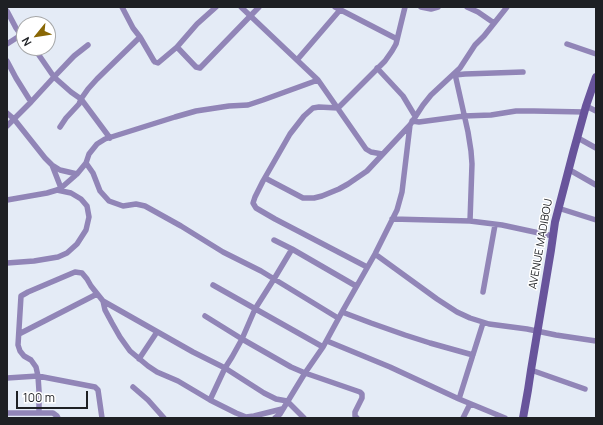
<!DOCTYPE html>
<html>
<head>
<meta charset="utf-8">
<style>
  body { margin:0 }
  #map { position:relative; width:603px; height:425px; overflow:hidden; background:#e4ebf6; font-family:Manrope,sans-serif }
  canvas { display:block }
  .frame { position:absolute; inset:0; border:8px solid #1e2024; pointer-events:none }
  .north { position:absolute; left:16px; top:16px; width:40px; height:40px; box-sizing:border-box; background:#fff; border:1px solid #a5a6a7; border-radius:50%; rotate:240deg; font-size:11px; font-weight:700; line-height:16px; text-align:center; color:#1e2024 }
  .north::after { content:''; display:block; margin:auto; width:14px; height:18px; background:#896705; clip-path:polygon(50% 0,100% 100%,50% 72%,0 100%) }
  .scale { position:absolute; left:16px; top:391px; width:72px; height:18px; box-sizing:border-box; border:2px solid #1e2024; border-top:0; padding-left:5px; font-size:12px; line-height:14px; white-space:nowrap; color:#1e2024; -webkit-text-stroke:3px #fff; paint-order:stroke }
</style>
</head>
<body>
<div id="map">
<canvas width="603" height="425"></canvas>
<div class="frame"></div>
<div class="north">N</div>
<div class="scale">100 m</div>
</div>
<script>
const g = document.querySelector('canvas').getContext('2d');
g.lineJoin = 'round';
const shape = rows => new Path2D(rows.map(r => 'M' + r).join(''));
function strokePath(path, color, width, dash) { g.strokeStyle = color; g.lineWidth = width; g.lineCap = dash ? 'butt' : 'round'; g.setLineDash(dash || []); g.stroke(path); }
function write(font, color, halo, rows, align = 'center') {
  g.font = font + ' Manrope,sans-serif'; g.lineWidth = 3; g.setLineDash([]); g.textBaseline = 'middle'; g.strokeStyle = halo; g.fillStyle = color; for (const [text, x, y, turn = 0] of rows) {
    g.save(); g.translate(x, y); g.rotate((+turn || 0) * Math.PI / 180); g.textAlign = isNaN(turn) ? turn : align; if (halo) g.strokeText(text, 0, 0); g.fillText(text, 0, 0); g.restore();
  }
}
strokePath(shape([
  [122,7,133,28,140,37,154,61,155,62,158,63,177,47,197,24,216,7],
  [241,7,318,80,366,149,371,152,382,154],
  [335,7,397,39],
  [421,7,431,9,438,7],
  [467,7,478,12,494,23],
  [7,11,16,28,21,35,24,38],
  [7,44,21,35],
  [567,44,596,54],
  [177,47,196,67,200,68,259,7],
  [34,48,54,77,71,92,81,99,110,138],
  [297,60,340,10],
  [7,61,16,78,31,102],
  [377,68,403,96,415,116],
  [455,74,468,132,471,151,472,164,470,221],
  [455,75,465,74,523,72],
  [586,106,596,111],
  [7,113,14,119,45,158,52,165,60,170,77,174],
  [412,121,419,122,464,116,491,115,516,111,534,111,585,112],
  [7,126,31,102,54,77,74,56,88,45],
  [60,127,66,118,79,104,81,99,88,89,97,79,140,37],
  [578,138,596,148],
  [86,163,93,173,100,191,109,201,123,206,136,204,145,206,181,226,223,252,261,271,338,318],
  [52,165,61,188],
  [568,169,596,185],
  [265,178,303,198,314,198,322,196,339,189,348,184,367,171,410,125],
  [7,200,47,193,57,190,61,188,77,174,86,163,89,154,97,144,105,139,175,117,196,111,229,106,248,105,263,100,318,80],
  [558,208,596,220],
  [392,219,470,221,502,225,553,236],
  [274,240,292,249,356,286],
  [375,254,437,299,457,312,470,318,489,324,527,329,556,335,596,341],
  [7,263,34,261,58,257,67,253,77,244,86,230,89,217,87,206,81,199,71,193,57,190],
  [367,267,275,219,256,208,253,203,255,197,263,181,290,134,304,116,313,108,319,107,338,108,385,61,392,51,396,44,405,7],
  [213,285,323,347],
  [483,292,495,225],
  [103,301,193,352,225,368,264,393,276,399,287,401,304,418],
  [342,312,371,323,405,335,430,343,473,355],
  [205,316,242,339,291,367,305,373,360,392,362,394,362,398,355,412,355,416,357,418],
  [19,334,97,294],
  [327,341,390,367,459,399,505,418],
  [139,359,157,332],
  [531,370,585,389],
  [7,378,38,376,39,391,39,413],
  [133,387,148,400,164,418],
  [459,399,483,323],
  [210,400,225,368,232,357,242,339,255,309,274,279,292,249],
  [7,413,53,413,57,416,58,418],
  [102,418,98,390,95,387,38,376,36,367,31,360,24,356,20,351,18,345,21,296,28,292,75,272,82,273,87,279,91,286,103,301,105,310,112,323,120,337,130,351,148,366,157,372,178,381,210,400,236,413,246,417,254,416,282,409],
  [275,418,280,414,305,373,323,347,342,312,375,254,397,210,402,192,410,125,423,105,431,95,460,68,475,45,484,36,507,7],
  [463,418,470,404]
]), '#9185b7', 5.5);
strokePath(shape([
  [523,418,528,390,531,370,551,250,555,222,573,153,586,106,596,77]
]), '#68549b', 8);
write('11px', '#1e2024', '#fff', [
  ["AVENUE MADIBOU",541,244,-80]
]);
</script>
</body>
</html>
